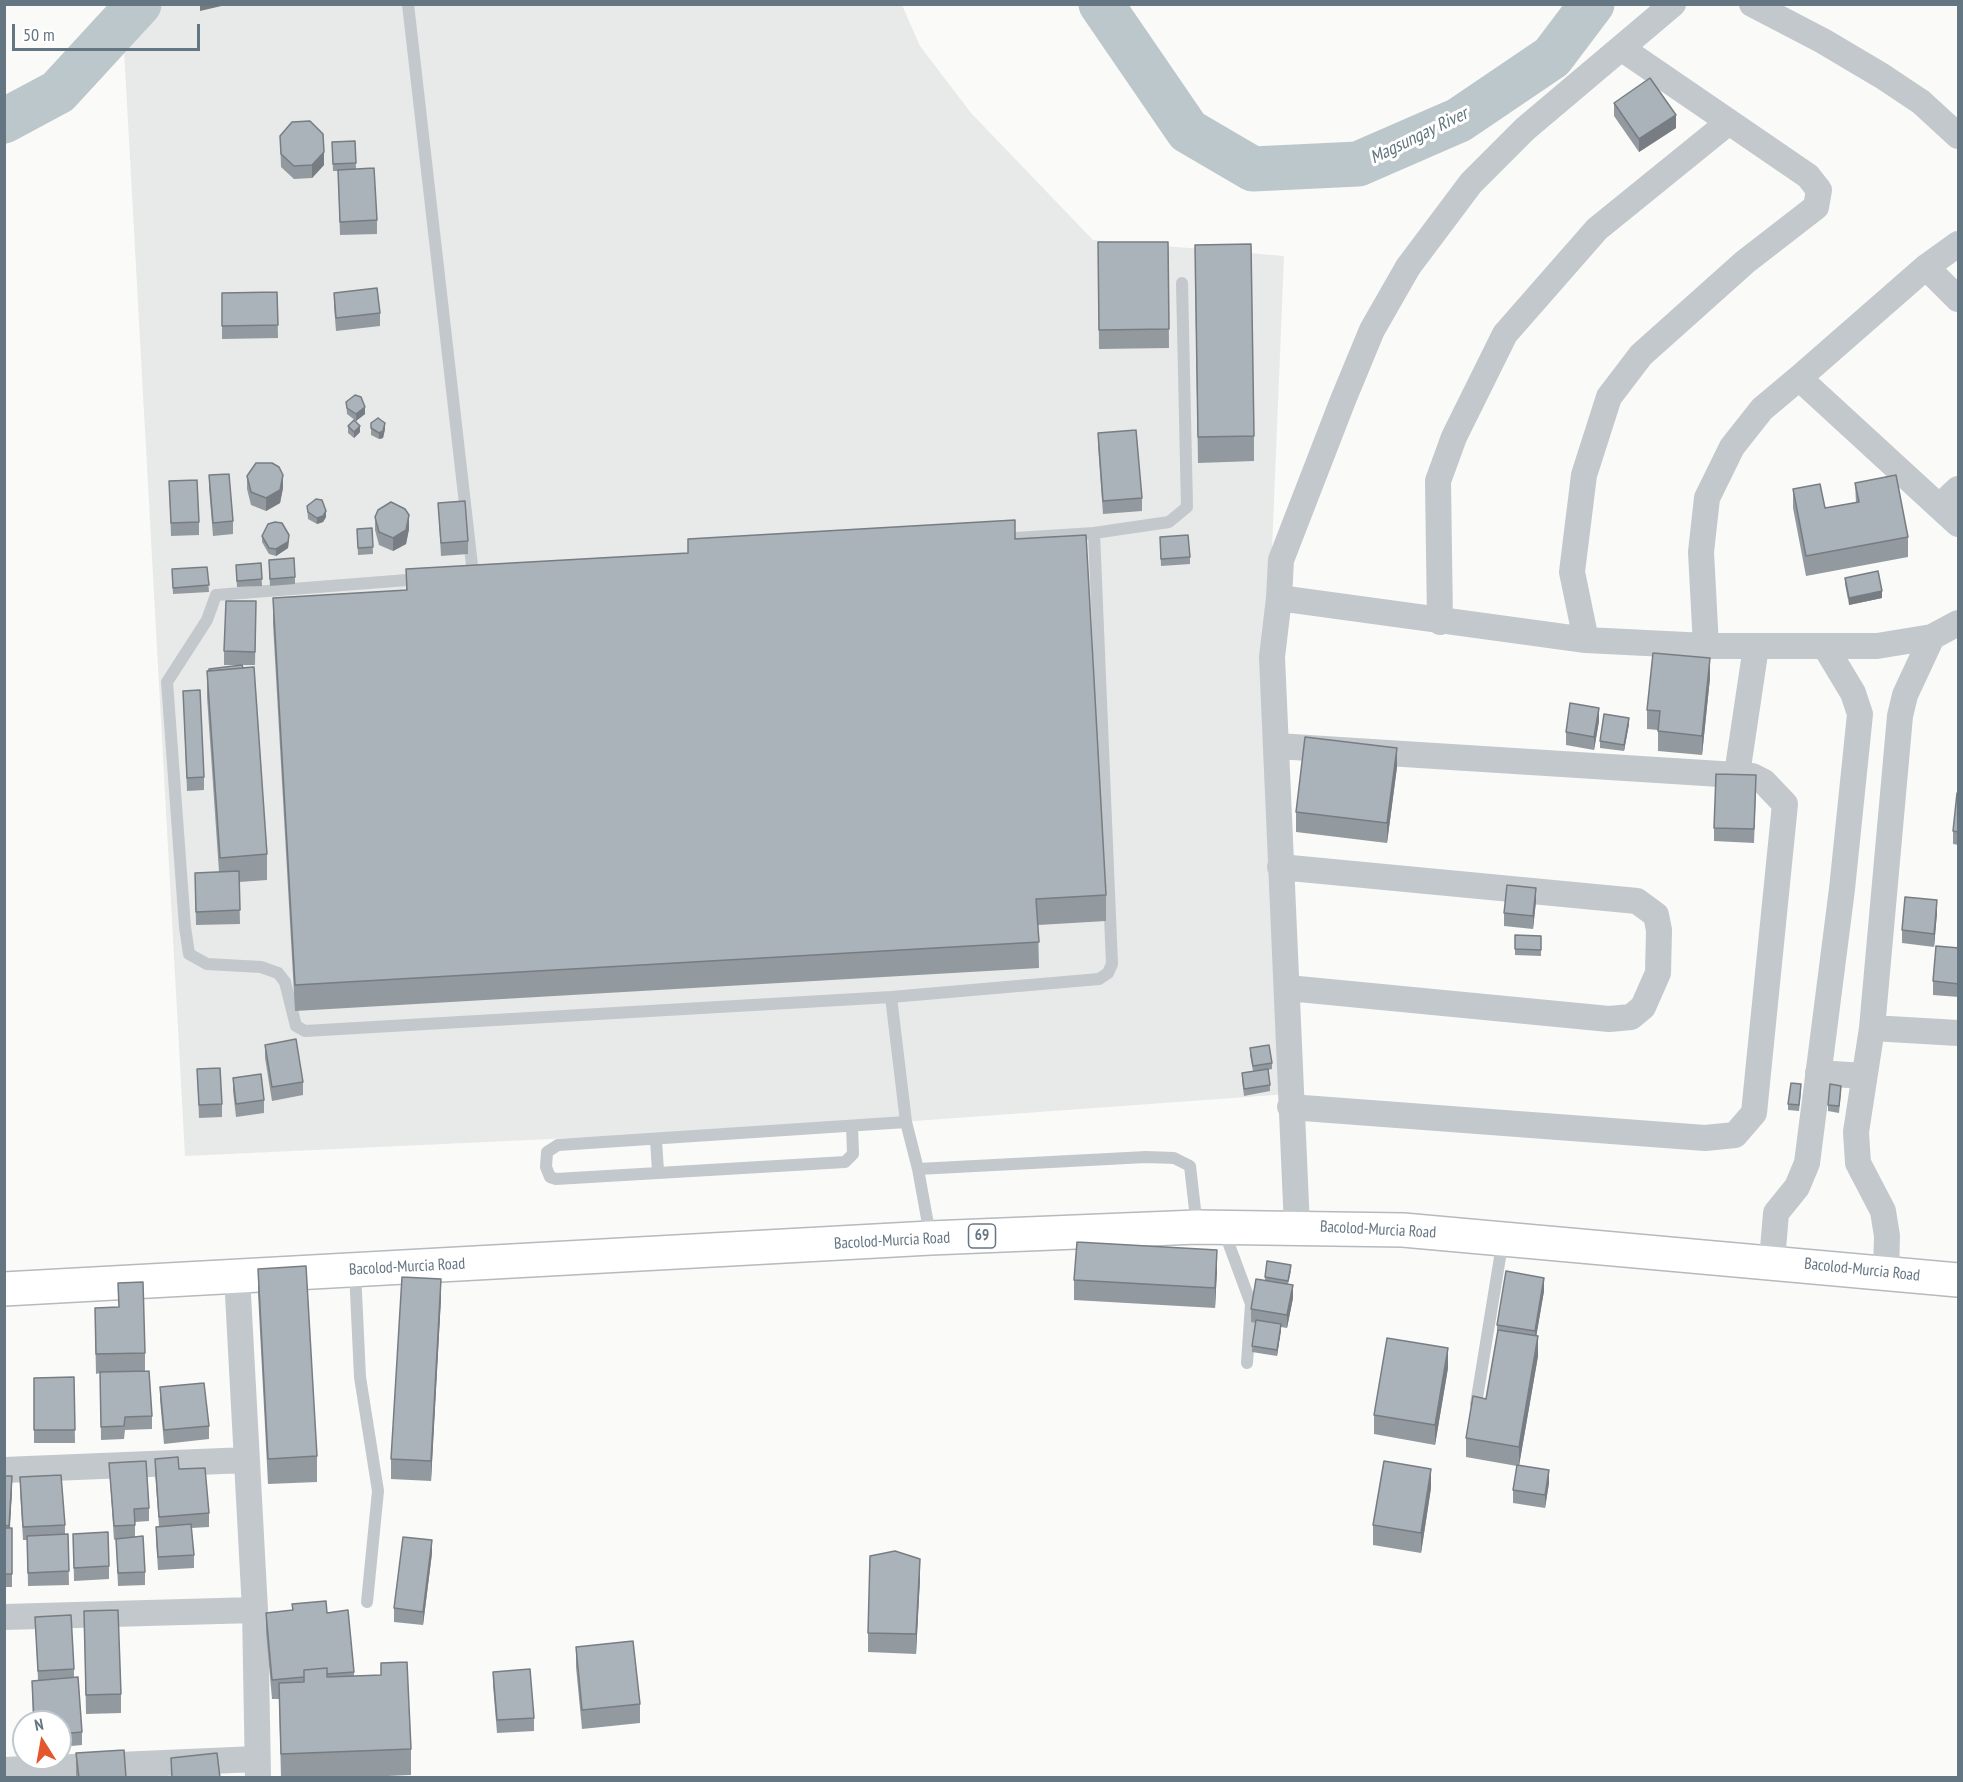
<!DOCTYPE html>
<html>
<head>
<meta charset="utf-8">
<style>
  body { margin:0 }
  #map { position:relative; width:1963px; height:1782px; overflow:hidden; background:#fafaf8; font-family:"PT Sans Narrow",sans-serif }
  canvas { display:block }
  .frame { position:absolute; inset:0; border:6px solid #657683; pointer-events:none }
  .north { position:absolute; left:12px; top:1710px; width:60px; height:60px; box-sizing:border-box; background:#fff; border:2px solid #c1c8cd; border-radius:50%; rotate:349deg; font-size:16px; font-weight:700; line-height:24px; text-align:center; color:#657683 }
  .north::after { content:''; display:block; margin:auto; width:21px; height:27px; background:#e4572e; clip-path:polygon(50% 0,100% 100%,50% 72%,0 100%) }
  .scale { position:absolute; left:12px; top:24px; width:188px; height:27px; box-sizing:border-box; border:3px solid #657683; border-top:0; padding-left:8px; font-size:18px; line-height:21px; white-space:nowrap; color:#657683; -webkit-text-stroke:4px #fff; paint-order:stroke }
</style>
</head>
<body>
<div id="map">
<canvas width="1963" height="1782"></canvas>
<div class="frame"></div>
<div class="north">N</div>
<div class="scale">50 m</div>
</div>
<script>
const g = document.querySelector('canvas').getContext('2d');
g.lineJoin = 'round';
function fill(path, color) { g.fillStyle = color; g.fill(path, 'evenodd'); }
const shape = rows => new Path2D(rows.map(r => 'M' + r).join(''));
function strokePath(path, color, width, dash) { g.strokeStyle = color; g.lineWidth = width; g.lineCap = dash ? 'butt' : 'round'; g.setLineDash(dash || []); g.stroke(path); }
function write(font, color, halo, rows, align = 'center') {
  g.font = font + ' "PT Sans Narrow",sans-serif'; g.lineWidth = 6; g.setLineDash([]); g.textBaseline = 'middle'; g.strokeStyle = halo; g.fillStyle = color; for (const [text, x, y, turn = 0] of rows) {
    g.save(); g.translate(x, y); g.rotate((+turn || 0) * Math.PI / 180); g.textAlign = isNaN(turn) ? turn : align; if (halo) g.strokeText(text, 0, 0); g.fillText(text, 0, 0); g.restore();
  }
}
fill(shape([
  [133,4,902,5,920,46,971,113,1093,240,1284,256,1271,575,1302,1093,873,1124,185,1156,122,13]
]), '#e8e9e9');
strokePath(shape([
  [1101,4,1188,131,1253,169,1358,164,1459,120,1552,57,1592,4],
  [4,121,58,92,139,4]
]), '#bbc7cb', 45);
const primary = shape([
  [4,1289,930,1238,1197,1227,1403,1230,1958,1280]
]);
strokePath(primary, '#b5babe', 36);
strokePath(shape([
  [408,4,473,574],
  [1094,533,1169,522,1187,507,1182,283],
  [420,579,216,595,207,620,167,682,185,927,189,954,207,964,261,967,278,973,285,982,296,1026,305,1031,891,997,906,1122,918,1169,930,1235],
  [891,997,1099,979,1108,973,1112,964,1094,533,1000,539],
  [852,1126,853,1154,845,1162,556,1179,550,1177,546,1167,547,1152,558,1145,906,1122],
  [656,1140,658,1171],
  [918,1169,1146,1157,1174,1158,1190,1166,1197,1227],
  [1224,1231,1251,1304,1247,1363],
  [355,1271,360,1377,378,1491,367,1602],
  [1476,1404,1503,1239]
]), '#c3c8cc', 12);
strokePath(shape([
  [1752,4,1823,41,1882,76,1921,102,1958,136],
  [1958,244,1926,267,1958,299],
  [1799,378,1926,267],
  [1941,505,1958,489],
  [1279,598,1281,560,1343,400,1372,330,1408,267,1471,183,1525,129,1673,4],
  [1440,622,1438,481,1454,437,1505,334,1597,229,1729,122],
  [1586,640,1572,572,1584,475,1609,397,1641,355,1745,262,1816,207,1819,190,1808,176,1621,48],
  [1706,646,1701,552,1707,498,1732,447,1762,409,1799,378,1958,524],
  [1277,746,1752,776,1764,782,1785,804,1754,1113,1735,1135,1705,1138,1290,1107],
  [1737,774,1756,647],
  [1280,867,1637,901,1656,915,1659,930,1658,973,1643,1007,1631,1017,1609,1019,1288,988],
  [1872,1028,1958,1033],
  [1818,1073,1864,1076],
  [1297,1227,1272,657,1279,598,1586,640,1706,646,1877,646,1932,637,1958,623],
  [1772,1261,1776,1213,1797,1187,1807,1163,1842,889,1860,714,1853,693,1826,648],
  [1886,1272,1887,1236,1883,1211,1858,1163,1856,1132,1872,1028,1900,716,1905,695,1932,637],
  [237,1276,255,1610,258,1778],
  [4,1470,247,1460],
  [4,1617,255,1610],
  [4,1770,256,1759]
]), '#c3c8cc', 26);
strokePath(primary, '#fff', 33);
fill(shape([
  [1614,103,1676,128,1639,152,1614,116],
  [280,136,324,165,312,178,294,179,281,167],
  [355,141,356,169,377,220,377,234,340,235,338,171,333,171,332,142],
  [1098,242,1168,242,1169,348,1099,349],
  [1195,271,1254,436,1254,461,1198,463],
  [277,292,278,338,222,339,222,293],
  [334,293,380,313,380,326,336,331,334,306],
  [346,402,365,414,356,421,347,414],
  [371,423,385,429,383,438,379,439,371,435],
  [348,426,360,432,354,438,348,433],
  [1098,433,1142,498,1142,511,1103,514,1098,446],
  [209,475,233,521,233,534,213,536,209,488],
  [247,476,283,488,280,503,266,511,251,505,247,489],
  [169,481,199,522,199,535,171,536],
  [1855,483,1908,537,1908,557,1806,576,1793,508,1793,489,1825,508,1856,503],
  [438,503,468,541,468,554,441,556],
  [307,506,326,517,323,522,317,524,308,519],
  [375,517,409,529,406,544,393,551,379,545,375,530],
  [372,528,373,554,358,555,357,529],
  [262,536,289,541,288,548,276,556,269,554,262,542],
  [688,539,1015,539,1106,895,1106,921,1038,925,1039,968,295,1011,273,624,273,598,406,590,406,569,688,553],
  [1160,543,1190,557,1190,564,1161,566],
  [261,563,262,586,237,587,236,571],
  [207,567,209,592,173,594,172,569],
  [269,567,295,577,295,584,270,586],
  [1845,578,1882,598,1849,605,1845,584],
  [256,601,255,665,242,665,267,854,267,880,239,882,240,924,196,925,195,873,219,872,207,697,207,671,240,665,224,665,224,651],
  [1710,678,1702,755,1658,751,1658,730,1647,729,1647,710],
  [183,691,204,777,204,790,187,791],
  [1599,721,1594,750,1566,745,1566,732],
  [1629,724,1624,751,1600,748,1600,741],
  [1397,767,1387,843,1296,832,1296,812],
  [1756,789,1754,843,1714,841,1714,828],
  [1959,793,1959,845,1953,844,1953,831],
  [1536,901,1533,929,1504,926,1504,913],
  [1937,913,1934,947,1902,943,1902,930],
  [1515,935,1541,936,1541,956,1515,955],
  [1959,948,1959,997,1933,995,1933,981],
  [265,1045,303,1082,303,1095,272,1101,265,1058],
  [1250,1048,1272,1063,1272,1069,1268,1070,1270,1085,1270,1091,1244,1096,1242,1079,1242,1073,1253,1071,1250,1055],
  [197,1069,222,1104,222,1117,199,1118],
  [233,1078,264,1100,264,1113,236,1117,233,1091],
  [1801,1091,1799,1111,1788,1110,1788,1104],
  [1841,1092,1839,1113,1828,1111,1828,1105],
  [258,1269,317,1456,317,1482,268,1484,258,1294],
  [1217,1270,1215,1308,1074,1300,1074,1280],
  [1291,1271,1288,1284,1293,1298,1287,1328,1281,1327,1277,1356,1252,1352,1252,1346,1256,1323,1251,1322,1251,1309,1265,1280,1265,1277],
  [1544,1291,1536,1336,1538,1356,1519,1465,1549,1483,1545,1508,1513,1503,1513,1490,1517,1466,1466,1457,1466,1438,1486,1399,1497,1338,1497,1325],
  [441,1298,431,1481,391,1479,391,1459],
  [95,1327,145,1353,145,1371,152,1416,152,1429,125,1430,124,1439,101,1440,100,1373,96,1374],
  [1448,1368,1435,1445,1374,1434,1374,1415],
  [74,1377,75,1443,34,1443,34,1378],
  [160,1387,209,1426,209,1439,164,1444,160,1400],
  [155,1459,179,1469,209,1513,209,1527,191,1528,194,1555,194,1568,158,1570,156,1540,156,1527,159,1526,155,1472],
  [109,1463,149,1508,149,1521,135,1522,135,1537,145,1572,145,1585,118,1586,116,1539,114,1540],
  [4,1476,12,1490,10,1528,12,1528,12,1587,4,1587],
  [20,1477,65,1525,65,1535,68,1534,69,1585,28,1586,27,1540,23,1540,20,1490],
  [1431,1488,1421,1553,1373,1545,1373,1525],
  [73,1534,109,1566,109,1579,74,1581],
  [432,1553,423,1625,394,1622,394,1608],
  [920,1578,916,1654,868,1652,868,1633],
  [292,1604,327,1613,354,1672,354,1676,411,1749,411,1775,340,1778,281,1778,279,1699,272,1699,266,1632,266,1613,292,1610],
  [84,1611,121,1694,121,1713,86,1714],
  [35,1617,74,1669,74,1677,82,1732,82,1745,60,1747,60,1722,33,1722,32,1681,38,1680],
  [576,1647,640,1704,640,1723,582,1729,576,1667],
  [493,1672,534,1718,534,1731,497,1733,493,1685],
  [76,1753,126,1778,76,1778]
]), '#929a9f');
fill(shape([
  [200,4,230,4,200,11],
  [1676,115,1676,128,1639,152,1639,139],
  [324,152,324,165,312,178,312,165],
  [365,407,365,414,356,421,356,414],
  [385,423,385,429,383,438,379,439,379,433],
  [360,426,360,432,354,438,354,432],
  [283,475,283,488,280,503,266,511,266,498],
  [326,511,326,517,323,522,317,524,317,518],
  [409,515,409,529,406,544,393,551,393,538],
  [289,535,288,548,276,556,276,549],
  [1882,591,1882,598,1849,605,1849,598],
  [1710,658,1710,678,1702,755,1702,736],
  [1599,708,1599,721,1594,750,1594,737],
  [1629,718,1629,724,1624,751,1624,745],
  [1397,748,1397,767,1387,843,1387,823],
  [1536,888,1536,901,1533,929,1533,916],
  [1937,900,1937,913,1934,947,1934,934],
  [1217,1250,1217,1270,1215,1308,1215,1288],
  [1544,1278,1544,1291,1535,1344,1535,1331],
  [441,1279,441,1298,431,1481,431,1461],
  [1293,1285,1293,1298,1287,1328,1287,1315],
  [1281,1324,1281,1331,1277,1356,1277,1350],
  [1538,1336,1538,1356,1519,1466,1519,1447],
  [1448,1348,1448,1368,1435,1445,1435,1425],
  [1431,1469,1431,1488,1421,1553,1421,1533],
  [1549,1470,1549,1483,1545,1508,1545,1495],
  [12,1476,12,1490,9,1539,9,1526],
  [432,1540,432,1553,423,1625,423,1612],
  [920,1559,920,1578,916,1654,916,1634]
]), '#777d82');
const building = shape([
  [1650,78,1676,115,1639,139,1614,103,1650,78],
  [310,121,323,134,324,152,312,165,294,166,281,154,280,136,292,122,310,121],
  [355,141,356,163,333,164,332,142,355,141],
  [374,168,377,220,340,222,338,170,374,168],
  [1098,242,1168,242,1169,329,1099,330,1098,242],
  [1251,244,1254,436,1198,437,1195,245,1251,244],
  [377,288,380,313,336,318,334,293,377,288],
  [277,292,278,325,222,326,222,293,277,292],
  [355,395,361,397,365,407,356,414,347,408,346,402,355,395],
  [378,418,385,423,383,431,379,433,371,428,371,423,378,418],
  [354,420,360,426,354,432,348,426,354,420],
  [1136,430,1142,498,1103,501,1098,433,1136,430],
  [256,463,272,463,279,467,283,475,280,490,266,498,251,492,247,476,256,463],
  [229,474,233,521,213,523,209,475,229,474],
  [1896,475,1908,537,1806,556,1793,489,1820,484,1825,508,1859,502,1855,483,1896,475],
  [197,480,199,522,171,523,169,481,197,480],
  [316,499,322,500,326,511,323,516,317,518,308,512,307,506,316,499],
  [465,501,468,541,441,543,438,503,465,501],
  [391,502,405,509,409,515,406,530,393,538,379,532,375,517,378,510,391,502],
  [1015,520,1015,539,1086,535,1106,895,1036,899,1039,942,295,985,273,598,407,590,406,569,688,553,688,539,1015,520],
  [275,522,282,523,289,535,288,542,276,549,269,548,262,536,268,524,275,522],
  [372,528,373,547,358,548,357,529,372,528],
  [1188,535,1190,557,1161,559,1160,537,1188,535],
  [294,558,295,577,270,579,269,560,294,558],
  [261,563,262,579,237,581,236,565,261,563],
  [207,567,209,585,173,588,172,569,207,567],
  [1878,571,1882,591,1849,598,1845,578,1878,571],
  [226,601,256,601,255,652,224,651,226,601],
  [1653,653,1710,658,1702,736,1658,731,1660,711,1647,710,1653,653],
  [242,665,243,668,209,671,209,669,242,665],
  [254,667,267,854,220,858,207,671,254,667],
  [200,690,204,777,187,778,183,691,200,690],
  [1570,703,1599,708,1594,737,1566,732,1570,703],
  [1604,714,1629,718,1624,745,1600,741,1604,714],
  [1305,737,1397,748,1387,823,1296,812,1305,737],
  [1716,774,1756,775,1754,829,1714,828,1716,774],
  [1957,793,1959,793,1959,832,1953,831,1957,793],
  [239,871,240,910,196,912,195,873,239,871],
  [1507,885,1536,888,1533,916,1504,913,1507,885],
  [1905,897,1937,900,1934,934,1902,930,1905,897],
  [1515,935,1541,936,1541,950,1515,949,1515,935],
  [1936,946,1959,948,1959,984,1933,981,1936,946],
  [296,1039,303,1082,272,1087,265,1045,296,1039],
  [1269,1045,1272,1063,1253,1066,1250,1048,1269,1045],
  [220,1068,222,1104,199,1105,197,1069,220,1068],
  [1268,1069,1270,1085,1244,1089,1242,1073,1268,1069],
  [261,1074,264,1100,236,1104,233,1078,261,1074],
  [1791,1083,1801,1084,1799,1105,1788,1104,1791,1083],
  [1830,1084,1841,1086,1839,1106,1828,1105,1830,1084],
  [1077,1242,1217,1250,1215,1288,1074,1280,1077,1242],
  [1267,1261,1291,1265,1288,1281,1265,1277,1267,1261],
  [306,1266,317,1456,268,1459,258,1269,306,1266],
  [1506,1271,1544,1278,1535,1331,1497,1325,1506,1271],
  [402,1277,441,1279,431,1461,391,1459,402,1277],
  [1256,1279,1293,1285,1287,1315,1251,1309,1256,1279],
  [143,1282,145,1353,96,1354,95,1308,119,1307,118,1283,143,1282],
  [1256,1320,1281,1324,1277,1350,1252,1346,1256,1320],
  [1498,1330,1538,1336,1519,1447,1466,1438,1473,1396,1486,1399,1498,1330],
  [1387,1338,1448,1348,1435,1425,1374,1415,1387,1338],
  [149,1371,152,1416,125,1417,124,1426,101,1427,100,1372,149,1371],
  [74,1377,75,1430,34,1430,34,1378,74,1377],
  [204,1383,209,1426,164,1430,160,1387,204,1383],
  [178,1457,179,1469,205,1468,209,1513,159,1517,155,1459,178,1457],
  [146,1461,149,1508,134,1509,135,1525,114,1526,109,1463,146,1461],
  [1384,1461,1431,1469,1421,1533,1373,1525,1384,1461],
  [1517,1465,1549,1470,1545,1495,1513,1490,1517,1465],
  [61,1475,65,1525,23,1527,20,1477,61,1475],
  [4,1476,12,1476,9,1526,4,1525,4,1476],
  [191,1524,194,1555,158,1557,156,1527,191,1524],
  [4,1528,12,1528,12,1574,4,1574,4,1528],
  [108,1532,109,1566,74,1568,73,1534,108,1532],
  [68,1534,69,1571,28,1573,27,1536,68,1534],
  [143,1536,145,1572,118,1573,116,1539,143,1536],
  [403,1537,432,1540,423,1612,394,1608,403,1537],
  [895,1551,920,1559,916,1634,868,1633,870,1556,895,1551],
  [326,1601,327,1613,348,1610,354,1672,327,1674,327,1668,304,1670,304,1677,272,1680,266,1613,293,1610,292,1604,326,1601],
  [118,1610,121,1694,86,1695,84,1611,118,1610],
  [71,1615,74,1669,38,1671,35,1617,71,1615],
  [633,1641,640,1704,582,1710,576,1647,633,1641],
  [407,1662,411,1749,281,1754,279,1683,304,1682,304,1670,327,1668,327,1677,381,1675,381,1663,407,1662],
  [530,1669,534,1718,497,1720,493,1672,530,1669],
  [78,1677,82,1732,60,1734,60,1722,34,1722,32,1681,78,1677],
  [124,1750,126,1778,79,1778,76,1753,124,1750],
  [217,1753,220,1778,172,1778,171,1758,217,1753]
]);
fill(building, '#aab3b9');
strokePath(building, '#777d82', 1.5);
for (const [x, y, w] of [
  [982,1236,27]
]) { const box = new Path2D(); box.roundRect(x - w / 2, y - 12, w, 24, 4.5); g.fillStyle = '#fff'; g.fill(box); strokePath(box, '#657683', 1.5); }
write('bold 15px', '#657683', null, [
  ["69",982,1236]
]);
write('16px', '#657683', '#fff', [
  ["Bacolod-Murcia Road",1378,1230,3],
  ["Bacolod-Murcia Road",892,1241,-3],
  ["Bacolod-Murcia Road",407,1267,-3],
  ["Bacolod-Murcia Road",1862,1270,6]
]);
write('italic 18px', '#60757c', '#fff', [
  ["Magsungay River",1419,136,-26]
]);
</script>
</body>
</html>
